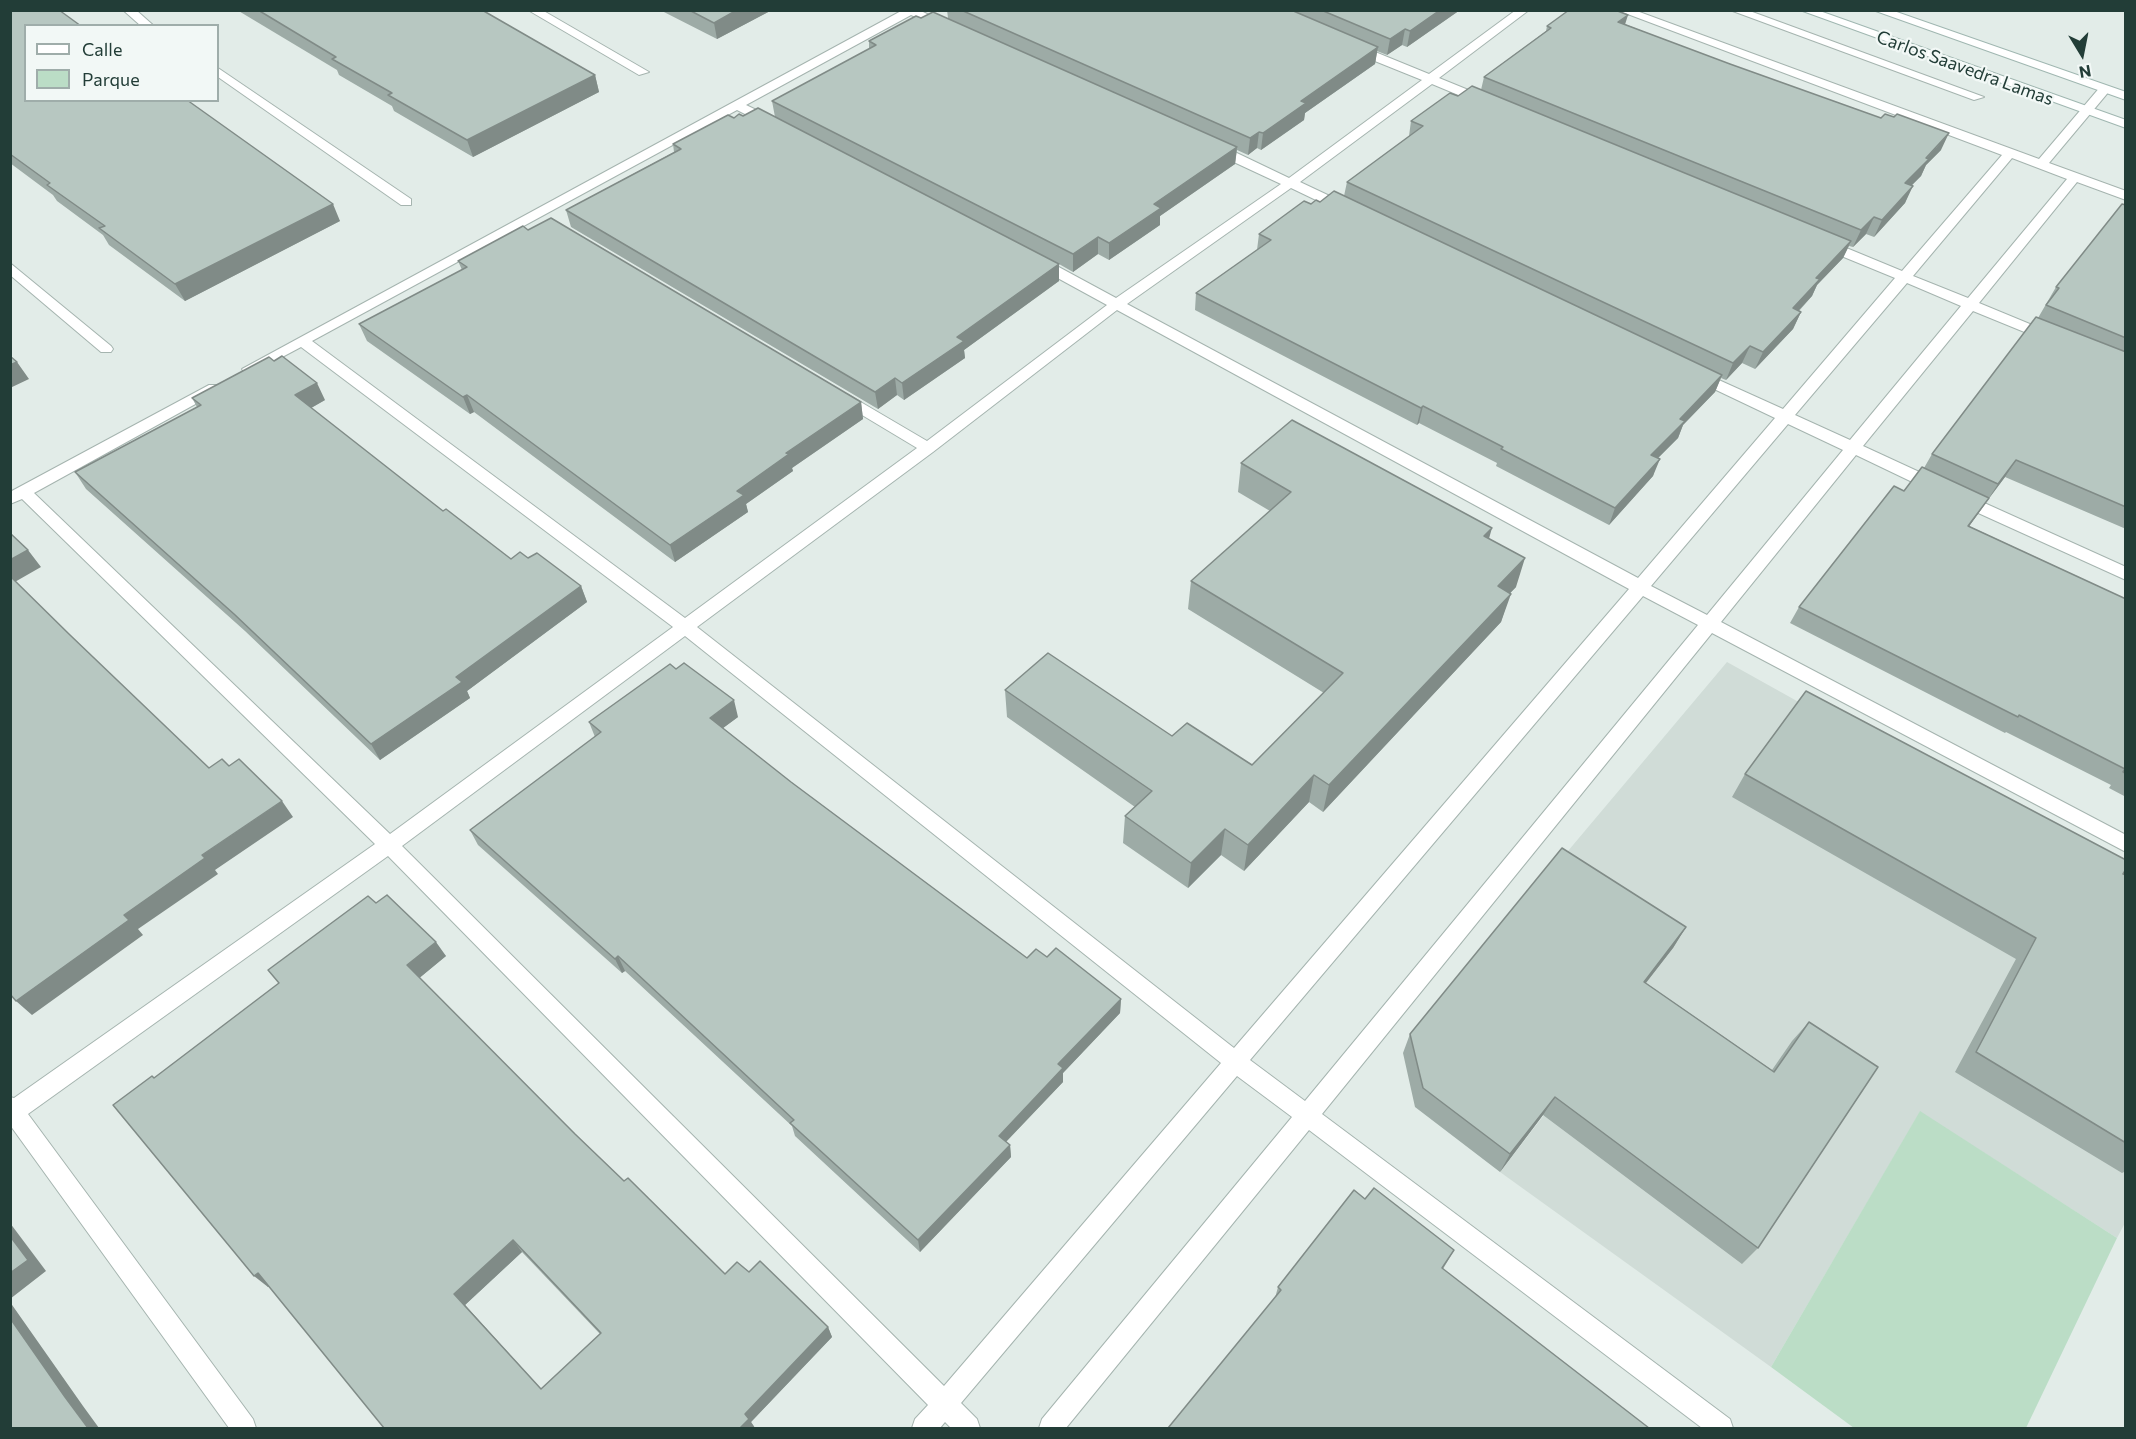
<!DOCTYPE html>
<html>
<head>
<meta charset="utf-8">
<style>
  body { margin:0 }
  #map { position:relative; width:2136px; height:1439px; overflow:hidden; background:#e2ece8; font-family:Commissioner,sans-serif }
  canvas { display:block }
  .frame { position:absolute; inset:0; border:12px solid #223d37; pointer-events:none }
  .legend { position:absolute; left:24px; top:24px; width:195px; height:78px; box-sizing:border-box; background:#f2f8f6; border:2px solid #9fadaa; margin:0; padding:8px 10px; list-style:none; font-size:18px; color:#223d37 }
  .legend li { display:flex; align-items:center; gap:12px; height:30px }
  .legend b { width:30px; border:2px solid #9fadaa }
  .north { position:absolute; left:2052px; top:24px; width:60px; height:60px; -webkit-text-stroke:4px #f2f8f6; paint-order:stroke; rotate:170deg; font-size:16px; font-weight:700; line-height:24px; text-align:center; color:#223d37 }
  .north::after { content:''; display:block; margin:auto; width:21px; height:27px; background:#223d37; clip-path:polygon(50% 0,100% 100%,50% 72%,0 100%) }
</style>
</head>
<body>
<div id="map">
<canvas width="2136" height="1439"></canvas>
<div class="frame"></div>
<ul class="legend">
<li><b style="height:8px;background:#fff"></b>Calle</li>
<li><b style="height:16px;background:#bbddc6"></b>Parque</li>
</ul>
<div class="north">N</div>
</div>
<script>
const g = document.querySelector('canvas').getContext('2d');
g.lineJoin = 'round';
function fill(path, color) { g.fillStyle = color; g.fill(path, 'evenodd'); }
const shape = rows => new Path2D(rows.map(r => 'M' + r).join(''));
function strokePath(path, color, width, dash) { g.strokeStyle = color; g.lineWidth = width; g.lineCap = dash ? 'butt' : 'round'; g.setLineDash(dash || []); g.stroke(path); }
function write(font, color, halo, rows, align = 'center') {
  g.font = font + ' Commissioner,sans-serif'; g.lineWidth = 4.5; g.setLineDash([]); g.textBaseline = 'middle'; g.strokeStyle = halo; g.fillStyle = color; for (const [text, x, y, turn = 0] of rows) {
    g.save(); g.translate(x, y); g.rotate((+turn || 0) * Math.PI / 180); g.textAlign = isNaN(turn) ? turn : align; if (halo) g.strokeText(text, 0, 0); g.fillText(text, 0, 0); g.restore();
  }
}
fill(shape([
  [1727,662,2125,884,2126,1221,2117,1238,1920,1112,1771,1367,1500,1172,1673,948,1552,870]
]), '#d0dcd7');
fill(shape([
  [1920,1111,2117,1238,2026,1428,1854,1428,1771,1367]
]), '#bbddc6');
const service = shape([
  [1730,10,1747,10,1984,97,1974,100,1730,10]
]);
const minor = shape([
  [123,10,136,10,154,26,141,26,123,10],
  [528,10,542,10,649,72,639,75,528,10],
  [903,10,919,10,951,26,941,28,911,15,746,105,775,119,775,125,767,125,737,110,312,341,685,618,917,448,837,400,834,397,837,394,847,394,927,441,1107,305,1032,264,1032,258,1042,258,1116,298,1281,184,1208,150,1208,144,1218,144,1289,178,1422,80,1350,51,1350,45,1358,45,1429,74,1516,10,1529,10,1439,78,1488,98,1488,104,1480,104,1432,84,1300,182,1351,206,1351,212,1341,212,1291,188,1127,304,1638,578,1775,418,1691,378,1689,375,1691,372,1701,372,1783,409,1895,278,1817,246,1817,240,1827,240,1902,271,2002,155,1617,10,1634,10,2039,159,2101,86,2111,89,2049,163,2126,191,2126,200,2077,182,1979,303,2054,334,2056,337,2054,340,2044,340,1973,311,1863,446,1941,482,1943,486,1941,490,1929,490,1856,455,1721,622,2126,835,2126,852,1712,633,1322,1114,1730,1419,1733,1428,1702,1428,1309,1130,1066,1428,1039,1428,1042,1419,1292,1117,1237,1076,961,1403,977,1419,980,1428,951,1428,945,1422,940,1428,912,1428,915,1419,928,1405,388,856,28,1114,253,1419,256,1428,229,1428,10,1125,10,1097,14,1098,375,844,22,499,10,504,10,492,209,385,219,385,221,388,219,391,34,493,390,834,673,627,301,347,254,372,244,372,242,369,903,10],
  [2012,158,2067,179,1968,298,1913,276,2012,158],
  [1907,283,1961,306,1850,440,1795,415,1907,283],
  [1117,310,1629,589,1234,1048,697,627,933,452,1117,310],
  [1788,424,1843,450,1707,615,1651,586,1788,424],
  [1643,596,1698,625,1305,1101,1250,1060,1643,596],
  [685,636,1221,1063,944,1386,402,846,685,636],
  [218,68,411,199,411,205,401,205,218,77,218,68],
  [10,263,111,346,113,349,111,352,101,352,10,275,10,263],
  [1960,492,2126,567,2126,580,1954,502,1952,498,1960,492]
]);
const secondary = shape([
  [1800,10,1817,10,2126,120,2126,128,1800,10],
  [1873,10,1891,10,2126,92,2126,100,1873,10]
]);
strokePath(service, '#a5b4af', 2);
strokePath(minor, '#a5b4af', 2);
strokePath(secondary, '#a0b7b1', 2);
fill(service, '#fff');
fill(minor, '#fff');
fill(secondary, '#fff');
fill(shape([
  [10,10,340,221,185,301,109,245,103,235,57,201,53,195,10,163],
  [237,10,482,10,595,75,599,92,473,157,394,111,392,106,339,75,337,70],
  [660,10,772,10,717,39],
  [947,10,1460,10,1407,47,1402,45,1387,55,1377,51,1375,64,1305,113,1304,120,1261,150,1257,148,1248,155,1237,150,1235,164,1160,216,1160,225,1109,260,1098,254,1073,272,1059,264,1059,281,964,350,965,358,904,400,897,395,878,409,571,227,566,210,674,152,673,144,734,118,743,116,775,117,772,101,869,49,869,41,921,18,948,18],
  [1625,24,1941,150,1926,165,1921,176,1912,185,1905,203,1874,237,1866,234,1853,247,1849,246,1843,258,1817,285,1812,296,1799,311,1801,312,1793,329,1755,369,1742,363,1726,380,1721,378,1715,392,1683,425,1678,438,1658,458,1653,476,1609,525,1496,466,1497,463,1419,423,1417,425,1195,310,1196,293,1257,250,1259,234,1311,204,1344,196,1347,182,1409,136,1411,121,1458,96,1481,90,1484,77,1546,31,1547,26],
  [2126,205,2126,529,2005,477,1987,501,1969,526,2126,599,2126,797,2109,788,2111,785,2006,732,2005,733,1790,623,1799,607,1924,468,1932,454,2038,318,2056,287],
  [528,230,861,402,863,419,792,468,793,471,746,504,748,512,675,562,474,412,470,414,367,341,359,324,462,270,458,261],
  [192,398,325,400,311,408,411,486,443,511,511,559,528,558,581,586,587,602,467,691,470,698,380,760,245,631,86,489,75,472,197,407],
  [1241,463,1489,538,1516,587,1510,593,1501,622,1323,812,1309,802,1244,871,1221,855,1188,888,1123,843,1125,816,1135,807,1007,717,1005,690,1172,736,1252,765,1324,693,1188,609,1191,581,1270,511,1238,492],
  [738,717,723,728,791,782,1027,958,1047,957,1121,999,1120,1013,1063,1073,1063,1082,1006,1142,1010,1145,1011,1157,920,1252,795,1136,792,1126,625,971,622,973,478,845,470,830,595,737,589,722],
  [1745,774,2126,875,2126,1171,2122,1173,1955,1072,2016,959,1732,797],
  [376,903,446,956,419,978,575,1134,624,1181,725,1274,749,1272,828,1327,832,1337,751,1422,755,1428,384,1428,269,1286,268,1287,154,1078,279,983,268,970],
  [522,1252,600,1334,541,1389,465,1305],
  [1686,927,1673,948,1646,983,1772,1070,1792,1041,1809,1022,1758,1248,1742,1264,1543,1115,1500,1172,1415,1107,1403,1053,1410,1034],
  [1365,1199,1454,1250,1443,1269,1275,1298,1278,1287]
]), '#9daba6');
fill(shape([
  [737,10,772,10,717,39,714,23],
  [1440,10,1460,10,1407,47,1410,31],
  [1628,15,1623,31,1618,22],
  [1405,29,1402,45,1387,55,1390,39],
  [1378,47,1375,64,1305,113,1304,120,1261,150,1263,133,1301,101],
  [595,75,599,92,473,157,467,140],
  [1259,132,1257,148,1248,155,1250,138],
  [1949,133,1941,150,1926,165,1921,176,1897,200,1905,183],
  [1237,147,1235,164,1160,216,1160,225,1109,260,1109,243,1154,204],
  [1913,186,1905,203,1874,237,1882,220],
  [333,204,340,221,185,301,175,284],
  [1874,217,1866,234,1853,247,1861,230],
  [1098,237,1098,254,1073,272,1073,254],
  [1851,241,1843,258,1817,285,1812,296,1785,325,1793,308,1816,278],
  [1059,264,1059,281,964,350,965,358,904,400,902,383,957,337],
  [1801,312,1793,329,1755,369,1763,352],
  [1750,346,1742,363,1726,380,1733,363],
  [17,362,29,379,10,388,10,365],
  [1722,375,1715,392,1683,425,1678,438,1644,472,1651,455,1680,419],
  [895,378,897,395,878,409,875,392],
  [317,383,325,400,304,412,295,395],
  [467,395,474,412,470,414,463,397],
  [861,402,863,419,792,468,793,471,746,504,748,512,675,562,670,545,737,491,786,453],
  [1423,406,1419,423,1417,425,1421,408],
  [1660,459,1653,476,1609,525,1615,508],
  [2016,460,2005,477,1987,501,1998,484],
  [1989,498,1978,514,1957,543,1968,526],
  [1492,528,1484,556,1484,536],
  [28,550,41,567,13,583,10,579,10,560],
  [1525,558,1516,587,1489,615,1498,586],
  [581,586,587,602,467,691,470,698,380,760,371,744,456,677],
  [1511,594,1501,622,1323,812,1329,785],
  [734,700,738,717,715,734,710,718],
  [1314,775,1309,802,1244,871,1248,845],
  [282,801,293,817,215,870,218,874,138,929,143,935,32,1015,16,1001,124,915,202,855],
  [1225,829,1221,855,1188,888,1191,863],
  [1686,927,1673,948,1631,1002,1644,982],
  [436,942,446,956,417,980,407,965],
  [618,956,625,971,622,973,615,959],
  [1121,999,1120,1013,1063,1073,1063,1082,1000,1148,999,1136,1058,1064],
  [1555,1097,1543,1115,1500,1172,1510,1154],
  [1010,1145,1011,1157,920,1252,918,1240],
  [10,1223,46,1271,10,1299],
  [513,1240,522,1252,465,1305,550,1399,454,1294],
  [258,1273,272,1284,268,1287,254,1276],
  [10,1302,83,1406,99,1428,88,1428,65,1397,10,1318],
  [828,1327,832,1337,751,1422,755,1428,740,1428,745,1414]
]), '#808b87');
const building = shape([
  [10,10,59,10,81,26,26,26,26,100,187,100,333,204,175,284,99,228,105,226,47,185,50,183,10,154,10,10],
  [258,10,482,10,595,75,467,140,388,95,392,93,332,59,336,57,258,10],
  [689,10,737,10,714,23,689,10],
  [961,10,1291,10,1378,47,1301,101,1306,103,1263,133,1259,132,1250,138,961,10],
  [1321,10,1440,10,1410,31,1405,29,1390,39,1321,10],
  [1569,10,1615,10,1628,15,1618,22,1730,64,1881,118,1885,114,1894,117,1897,114,1949,133,1926,158,1929,159,1905,183,1913,186,1882,220,1874,217,1861,230,1484,77,1551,28,1547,26,1569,10],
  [933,12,1237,147,1154,204,1161,208,1109,243,1098,237,1073,254,772,101,876,45,869,41,916,16,921,18,933,12],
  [1472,86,1851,241,1816,278,1820,279,1793,308,1801,312,1763,352,1750,346,1733,363,1347,182,1423,126,1411,121,1450,93,1458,96,1472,86],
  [758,108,1059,264,957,337,964,341,902,383,895,378,875,392,566,210,681,149,673,144,728,115,734,118,739,114,743,116,758,108],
  [1334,191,1722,375,1680,419,1685,421,1651,455,1660,459,1615,508,1501,449,1503,447,1423,406,1421,408,1196,293,1271,240,1259,234,1304,201,1311,204,1316,200,1320,202,1334,191],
  [2122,204,2126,205,2126,338,2046,305,2059,288,2056,287,2122,204],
  [551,218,861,402,786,453,789,454,737,491,744,495,670,545,467,395,463,397,359,324,467,267,458,261,523,226,528,230,551,218],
  [2036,317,2126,352,2126,507,2016,460,1998,484,1932,454,2036,317],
  [10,356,17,362,10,365,10,356],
  [282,356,317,383,295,395,411,486,443,511,446,509,511,559,520,552,528,558,537,553,581,586,456,677,462,682,371,744,234,614,75,472,201,405,192,398,269,357,274,361,282,356],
  [1292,420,1492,528,1484,536,1525,558,1498,586,1511,594,1329,785,1314,775,1248,845,1225,829,1191,863,1125,816,1152,791,1005,690,1048,653,1172,736,1187,723,1252,765,1343,673,1191,581,1291,492,1241,463,1292,420],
  [1922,467,1989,498,1968,526,2126,599,2126,774,2123,772,2125,769,2019,715,2018,717,1799,607,1894,486,1904,491,1922,467],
  [10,533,28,550,10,560,10,533],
  [10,576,70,635,209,768,222,759,229,766,239,759,282,801,202,855,205,858,124,915,129,920,16,1001,10,994,10,576],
  [684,663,734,700,710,718,791,782,1027,958,1036,949,1047,957,1056,948,1121,999,1058,1064,1063,1068,999,1136,1010,1145,918,1240,790,1123,794,1120,618,956,615,959,470,830,601,732,589,722,670,664,676,669,684,663],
  [1806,691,2126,860,2126,869,2123,874,2126,875,2126,1143,1976,1052,2036,938,1745,774,1806,691],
  [1562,848,1686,927,1644,982,1774,1072,1809,1022,1878,1067,1758,1248,1555,1097,1510,1154,1423,1088,1410,1034,1562,848],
  [387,895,436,942,407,965,575,1134,624,1181,628,1178,725,1274,737,1262,749,1272,760,1261,828,1327,745,1414,749,1419,740,1428,384,1428,258,1273,254,1276,113,1105,152,1076,154,1078,279,983,268,970,368,896,376,903,387,895],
  [513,1240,601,1333,541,1389,454,1294,513,1240],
  [1374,1188,1454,1250,1442,1268,1649,1428,1168,1428,1281,1290,1278,1287,1354,1190,1365,1199,1374,1188],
  [10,1236,28,1260,10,1273,10,1236],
  [10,1318,65,1397,88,1428,10,1428,10,1318]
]);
fill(building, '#b7c7c1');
strokePath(building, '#808b87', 1.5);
write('18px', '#223d37', '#f2f8f6', [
  ["Carlos Saavedra Lamas",1965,68,20]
]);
</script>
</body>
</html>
